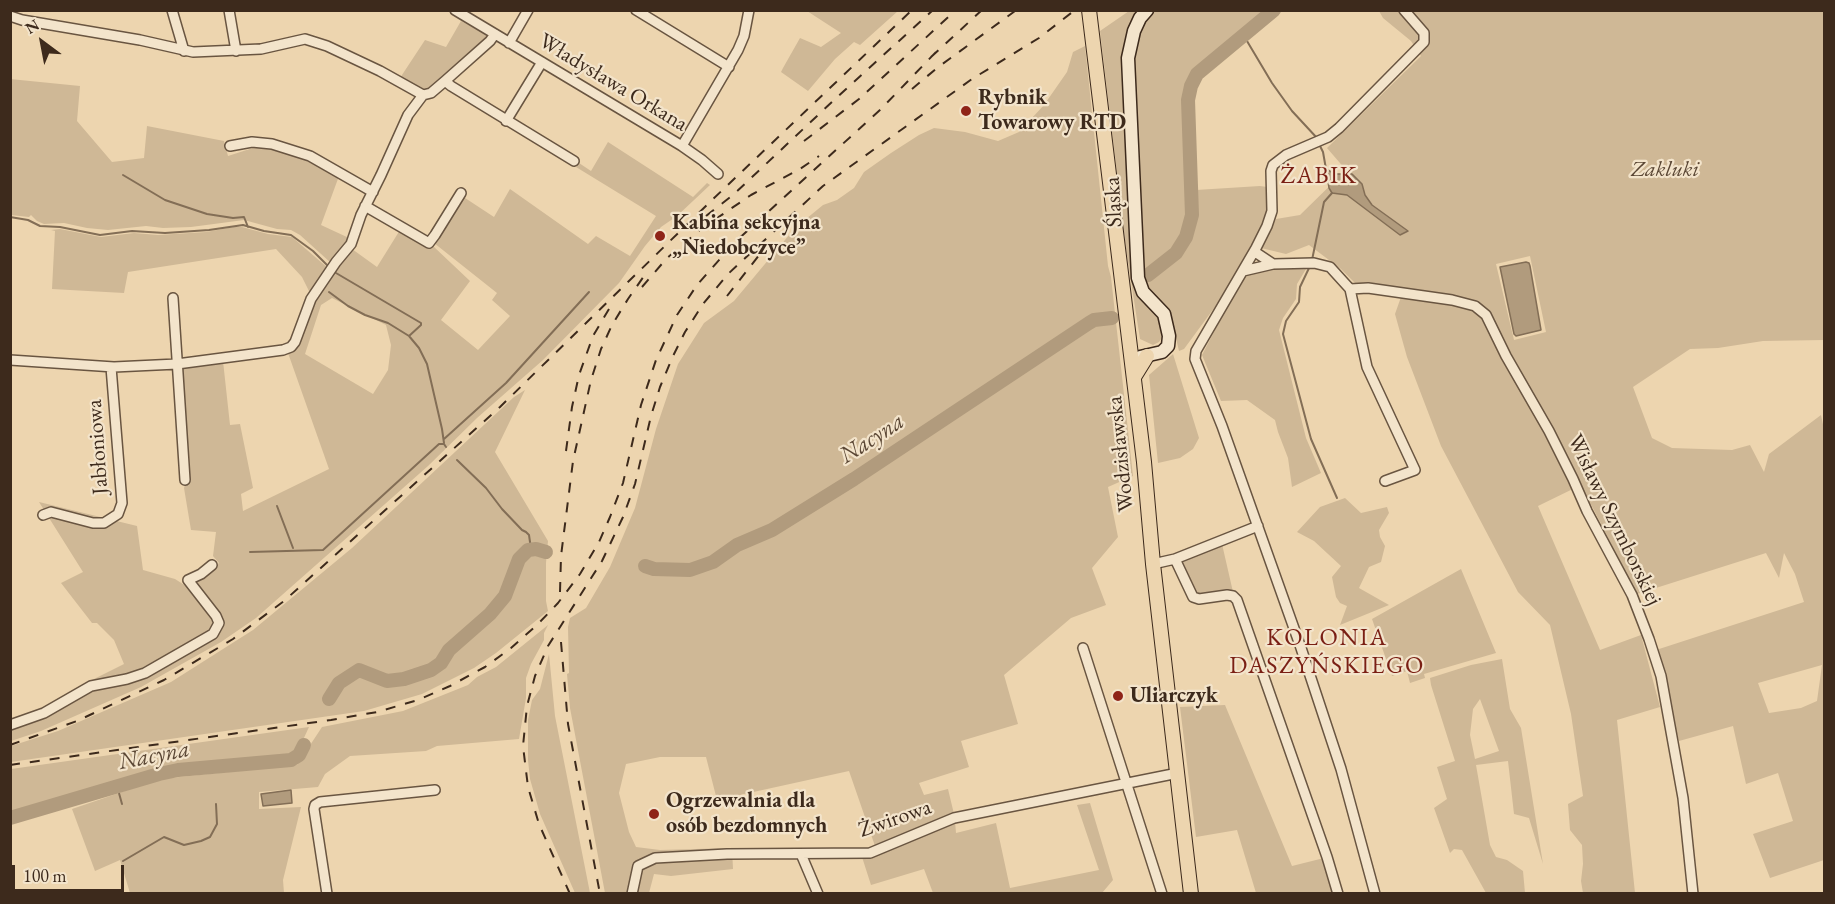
<!DOCTYPE html>
<html>
<head>
<meta charset="utf-8">
<style>
  body { margin:0 }
  #map { position:relative; width:1835px; height:904px; overflow:hidden; background:#edd5af; font-family:"EB Garamond",serif }
  canvas { display:block }
  .frame { position:absolute; inset:0; border:12px solid #3d2a1c; pointer-events:none }
  .north { position:absolute; left:12px; top:12px; width:60px; height:60px; -webkit-text-stroke:4px #f3e4cb; paint-order:stroke; rotate:328deg; font-size:16px; font-weight:700; line-height:24px; text-align:center; color:#3d2a1c }
  .north::after { content:''; display:block; margin:auto; width:21px; height:27px; background:#3d2a1c; clip-path:polygon(50% 0,100% 100%,50% 72%,0 100%) }
  .scale { position:absolute; left:12px; top:865px; width:112px; height:27px; box-sizing:border-box; border:3px solid #3d2a1c; border-top:0; padding-left:8px; font-size:18px; line-height:21px; white-space:nowrap; color:#3d2a1c; -webkit-text-stroke:4px #f3e4cb; paint-order:stroke }
</style>
</head>
<body>
<div id="map">
<canvas width="1835" height="904"></canvas>
<div class="frame"></div>
<div class="north">N</div>
<div class="scale">100 m</div>
</div>
<script>
const g = document.querySelector('canvas').getContext('2d');
g.lineJoin = 'round';
function fill(path, color) { g.fillStyle = color; g.fill(path, 'evenodd'); }
const shape = rows => new Path2D(rows.map(r => 'M' + r).join(''));
function strokePath(path, color, width, dash) { g.strokeStyle = color; g.lineWidth = width; g.lineCap = dash ? 'butt' : 'round'; g.setLineDash(dash || []); g.stroke(path); }
function write(font, color, halo, rows, align = 'center') {
  g.font = font + ' "EB Garamond",serif'; g.lineWidth = 4.5; g.setLineDash([]); g.textBaseline = 'middle'; g.strokeStyle = halo; g.fillStyle = color; for (const [text, x, y, turn = 0] of rows) {
    g.save(); g.translate(x, y); g.rotate((+turn || 0) * Math.PI / 180); g.textAlign = isNaN(turn) ? turn : align; if (halo) g.strokeText(text, 0, 0); g.fillText(text, 0, 0); g.restore();
  }
}
fill(shape([
  [807,11,898,11,860,45,854,42,835,59,808,91,781,72,783,68,800,38,821,47,841,33],
  [1129,11,1142,11,1131,29,1124,45,1136,290,1139,296,1158,313,1164,335,1159,342,1153,345,1140,339,1126,249,1100,31],
  [1154,11,1277,11,1197,77,1193,91,1194,207,1193,221,1173,253,1172,252,1144,274,1134,80,1134,49,1139,28],
  [1379,11,1824,11,1824,340,1763,341,1718,348,1690,349,1633,387,1652,438,1672,448,1732,450,1750,445,1764,472,1769,454,1821,415,1824,429,1824,860,1770,878,1753,834,1793,821,1778,773,1746,784,1733,726,1679,741,1656,650,1804,602,1795,574,1784,553,1779,578,1766,553,1637,594,1581,485,1538,506,1600,650,1641,635,1660,707,1617,720,1635,893,1583,893,1581,881,1583,864,1582,845,1570,830,1568,804,1583,796,1571,714,1550,625,1518,592,1441,446,1407,357,1395,314,1401,297,1399,289,1356,284,1341,269,1309,245,1286,254,1261,248,1276,219,1300,215,1346,170,1327,148,1421,56,1411,41,1383,18],
  [1530,256,1546,332,1514,340,1496,264],
  [1822,665,1817,701,1801,708,1769,713,1758,683],
  [461,21,489,36,426,92,400,78,425,40,446,47],
  [1085,46,1108,266,1111,277,1133,476,1108,487,1118,537,1092,568,1106,605,1071,618,1004,675,1018,724,961,741,969,767,919,783,924,795,948,789,954,814,875,846,849,771,717,800,706,757,660,757,626,764,619,793,629,832,636,847,660,850,732,848,733,869,671,876,654,874,649,893,605,893,570,708,567,674,569,673,568,627,570,618,586,608,610,567,635,508,656,429,678,364,704,323,734,301,795,228,823,205,837,200,854,188,864,172,891,153,919,135,934,128,965,132,998,141,1019,132,1044,105,1067,72,1073,52],
  [10,79,80,86,77,121,112,162,144,158,147,126,224,141,228,156,256,147,275,148,307,160,339,176,321,225,349,238,345,247,331,263,300,235,291,230,277,229,244,220,191,227,163,228,146,226,108,230,87,228,64,223,44,224,37,221,31,215,29,217,11,215],
  [608,142,693,197,707,183,710,185,677,216,661,227,645,246,619,283,543,360,477,418,428,466,256,618,221,642,141,687,41,731,11,741,11,729,40,719,88,691,125,683,221,628,195,583,219,563,213,556,216,532,191,530,184,488,189,473,181,367,223,361,230,425,240,424,253,488,241,494,243,511,329,469,288,353,302,333,316,298,332,273,352,249,377,267,400,230,433,246,470,281,441,320,478,350,510,316,492,300,497,293,434,243,462,196,494,217,510,189,588,244,596,236,630,256,656,216,576,167,579,163,591,171],
  [332,298,386,325,391,345,388,370,373,394,305,354,321,305],
  [1260,186,1267,187,1269,211,1260,230,1234,281,1184,349,1179,351,1171,317,1164,305,1152,296,1147,290,1145,282,1184,248,1191,235,1195,218,1197,204,1196,190],
  [234,227,242,227,268,234,292,237,329,269,313,293,309,291,302,277,276,249,128,272,124,293,52,289,55,231,51,230,60,229,101,237,134,233,158,235,206,232],
  [1300,268,1306,269,1297,284,1296,299,1283,318,1279,330,1306,438,1321,473,1292,487,1288,458,1278,432,1275,420,1247,400,1221,401,1202,355,1243,276,1265,270],
  [1173,354,1199,438,1193,449,1180,458,1158,463,1149,375],
  [525,390,495,452,548,541,546,563,546,601,548,611,496,653,474,668,422,694,364,711,11,762,11,746,58,731,171,682,253,630,352,548,514,397],
  [1345,498,1361,513,1387,507,1389,513,1379,530,1380,537,1385,546,1381,562,1369,567,1359,588,1389,605,1340,625,1347,606,1340,603,1336,597,1332,577,1341,566,1314,541,1297,532,1320,507],
  [39,502,137,526,143,570,175,579,189,588,214,624,211,632,124,677,98,681,92,680,124,664,114,640,97,623,92,623,61,583,83,572],
  [1222,544,1233,592,1198,596,1178,561],
  [1461,569,1496,653,1424,674,1425,678,1410,683,1407,671,1392,676,1372,619],
  [548,625,544,633,544,640,531,664,526,678,526,698,519,739,437,746,426,751,350,756,325,774,318,787,259,792,259,809,301,807,283,880,284,893,130,893,120,860,95,871,72,809,160,779,297,765,322,727,403,711,468,685,477,677,496,667],
  [549,654,555,716,590,893,575,893,540,814,530,779,528,760,528,720,532,700,540,689],
  [1502,659,1510,709,1521,728,1543,864,1529,818,1514,814,1508,761,1476,765,1490,845,1496,857,1507,860,1523,871,1525,893,1486,893,1462,850,1454,849,1450,853,1434,808,1447,799,1437,767,1455,761,1431,685,1430,678,1471,665],
  [1480,699,1499,751,1475,759,1470,735,1473,709],
  [1225,705,1292,866,1324,858,1333,893,1256,893,1237,830,1196,837,1180,707],
  [309,727,297,753,289,757,179,767,154,772,11,815,11,769],
  [1090,803,1113,880,1102,893,933,893,924,869,871,885,862,857,955,821,956,833,996,823,1010,888,1099,870,1077,805]
]), '#cfb896');
const water = shape([
  [1326,169,1335,174,1352,174,1362,184,1365,195,1372,205,1408,231,1400,235,1347,195,1332,193,1329,188,1326,169],
  [1526,262,1529,263,1530,266,1541,330,1516,336,1514,334,1500,267,1526,262],
  [291,790,292,803,263,806,261,794,291,790]
]);
fill(water, '#b19b7d');
strokePath(water, '#836e56', 1.5);
strokePath(shape([
  [1244,36,1272,83,1292,111,1317,138],
  [1319,144,1323,152,1326,169],
  [123,175,165,200,207,214,233,218,244,217,248,227],
  [10,217,28,220,40,226,60,227,100,235,132,231,165,233,209,230,243,225,264,231,291,235,313,251,329,267],
  [1312,260,1324,202,1332,193],
  [1310,266,1300,287,1299,302,1286,321,1283,334,1311,439,1337,498],
  [336,273,421,323,421,325,409,336,419,348,427,364,442,429,444,443],
  [329,292,348,306,365,315,388,323,409,336],
  [444,439,506,383,589,292],
  [457,460,486,488,502,509,522,530,526,532,529,535,531,549],
  [277,506,293,548],
  [250,552,323,550,439,444,444,444,446,447],
  [117,786,122,804],
  [123,861,164,837,184,845,201,841,210,837,217,824,216,804]
]), '#836e56', 2);
strokePath(shape([
  [1148,275,1176,253,1186,237,1192,215,1188,100,1191,86,1197,74,1274,10],
  [645,566,654,569,690,570,713,562,737,545,772,530,854,479,1089,323,1094,320,1112,318],
  [329,699,339,683,359,670,387,681,404,679,431,670,441,663,449,650,490,614,505,596,519,559,528,550,536,549,546,552],
  [10,818,159,774,178,770,291,760,299,755,304,745]
]), '#b19b7d', 14);
const street = shape([
  [172,10,184,51],
  [229,10,236,51],
  [455,10,682,146,702,160,718,174],
  [636,10,729,67],
  [10,16,22,20,140,40,193,52,261,49,305,39,327,46,380,71,423,95],
  [509,43,528,10],
  [445,81,451,86,574,161],
  [506,121,542,62],
  [230,146,252,142,272,144,310,156,373,192],
  [682,146,738,50,744,36,749,10],
  [365,206,429,243,435,235,461,193],
  [1255,252,1273,264],
  [1243,271,1273,264,1314,263,1330,267,1350,289,1367,367,1415,470,1385,481],
  [1350,289,1368,288,1452,300,1475,306,1486,315,1506,356,1549,431,1573,479,1587,511,1632,595,1649,639,1661,676,1683,798,1693,894],
  [173,298,185,480],
  [10,360,114,367,177,364,283,350,291,347,295,342,311,299,336,262,351,244,361,215,381,175,408,115,423,95,431,93,445,81,490,41,495,34],
  [43,515,51,512,93,523,104,523,118,514,122,503,111,367],
  [1175,559,1193,597,1199,599,1227,595,1233,596,1237,600,1327,857,1338,894],
  [1153,564,1175,559,1258,526],
  [1083,648,1162,894],
  [10,725,44,713,91,686,127,679,145,673,213,634,219,623,216,616,188,580,201,574,212,565],
  [801,854,818,894],
  [327,894,314,809,315,805,320,802,435,790],
  [632,894,638,866,655,858,727,854,870,853,954,818,1178,773],
  [1375,894,1341,769,1301,648,1222,426,1195,359,1196,351,1256,248,1267,226,1272,211,1271,171,1273,165,1286,155,1328,137,1339,128,1424,42,1424,33,1404,10]
]);
const secondary = shape([
  [1140,357,1162,352,1168,346,1169,336,1164,314,1143,292,1138,278,1128,58,1134,31,1140,18,1147,10]
]);
const primary = shape([
  [1089,10,1144,462,1153,564,1191,894],
  [1134,377,1147,356]
]);
strokePath(street, '#695541', 12);
strokePath(secondary, '#3d2a1c', 15);
strokePath(primary, '#3d2a1c', 16);
strokePath(street, '#f3e4cb', 9);
strokePath(secondary, '#f3e4cb', 12);
strokePath(primary, '#edd5af', 14);
strokePath(shape([
  [931,57,982,10],
  [912,89,937,68,1015,11],
  [804,141,859,99,956,10],
  [706,216,733,195,834,100,933,10],
  [642,287,667,258,701,229,751,195,800,169,819,156],
  [727,296,764,249],
  [566,451,572,407,579,375,593,336,609,309],
  [560,592,561,556,573,461,591,380,601,349,612,325,628,299,644,276],
  [561,642,568,724,600,894],
  [10,745,77,721,164,680,233,639,284,601,500,407,712,200,912,10],
  [10,765,331,720,377,712,418,700,450,686,485,667,511,648,538,624,558,603,580,574,599,542,610,517,623,483,641,405,656,360,677,315,697,285,735,242,881,109,936,52],
  [570,894,539,824,528,787,523,746,527,706,535,676,548,646,602,561,623,517,635,484,651,416,660,387,673,356,685,332,703,304,728,274,823,186,972,79,1039,38,1075,10]
]), '#3d2a1c', 2, [10, 10]);
for (const [x, y, r, color] of [
  [966,111,6,"#8f2418"],
  [660,236,6,"#8f2418"],
  [1118,696,6,"#8f2418"],
  [654,814,6,"#8f2418"]
]) { const dot = new Path2D(); dot.arc(x, y, r, 0, 2 * Math.PI); g.fillStyle = color; g.fill(dot); strokePath(dot, '#f3e4cb', 2); }
write('22px', '#3d2a1c', '#f3e4cb', [
  ["Władysława Orkana",613,83,31],
  ["Śląska",1114,202,-93],
  ["Jabłoniowa",98,447,-94],
  ["Wodzisławska",1121,454,-96],
  ["Wisławy Szymborskiej",1614,520,64],
  ["Żwirowa",895,819,-19]
]);
write('bold 22px', '#3d2a1c', '#f3e4cb', [
  ["Rybnik",978,98],
  ["Towarowy RTD",978,123],
  ["Kabina sekcyjna",672,223],
  ["„Niedobczyce”",672,248],
  ["Uliarczyk",1130,696],
  ["Ogrzewalnia dla",666,801],
  ["osób bezdomnych",666,826]
], 'left');
write('italic 22px', '#5a4634', '#f3e4cb', [
  ["Zakluki",1665,170]
]);
g.letterSpacing = '1.5px';
write('24px', '#7a1f14', '#f3e4cb', [
  ["ŻABIK",1319,176],
  ["KOLONIA",1327,638],
  ["DASZYŃSKIEGO",1327,666]
]);
g.letterSpacing = '0px';
write('italic 24px', '#5a4634', '#f3e4cb', [
  ["Nacyna",872,439,-33],
  ["Nacyna",154,756,-11]
]);
</script>
</body>
</html>
